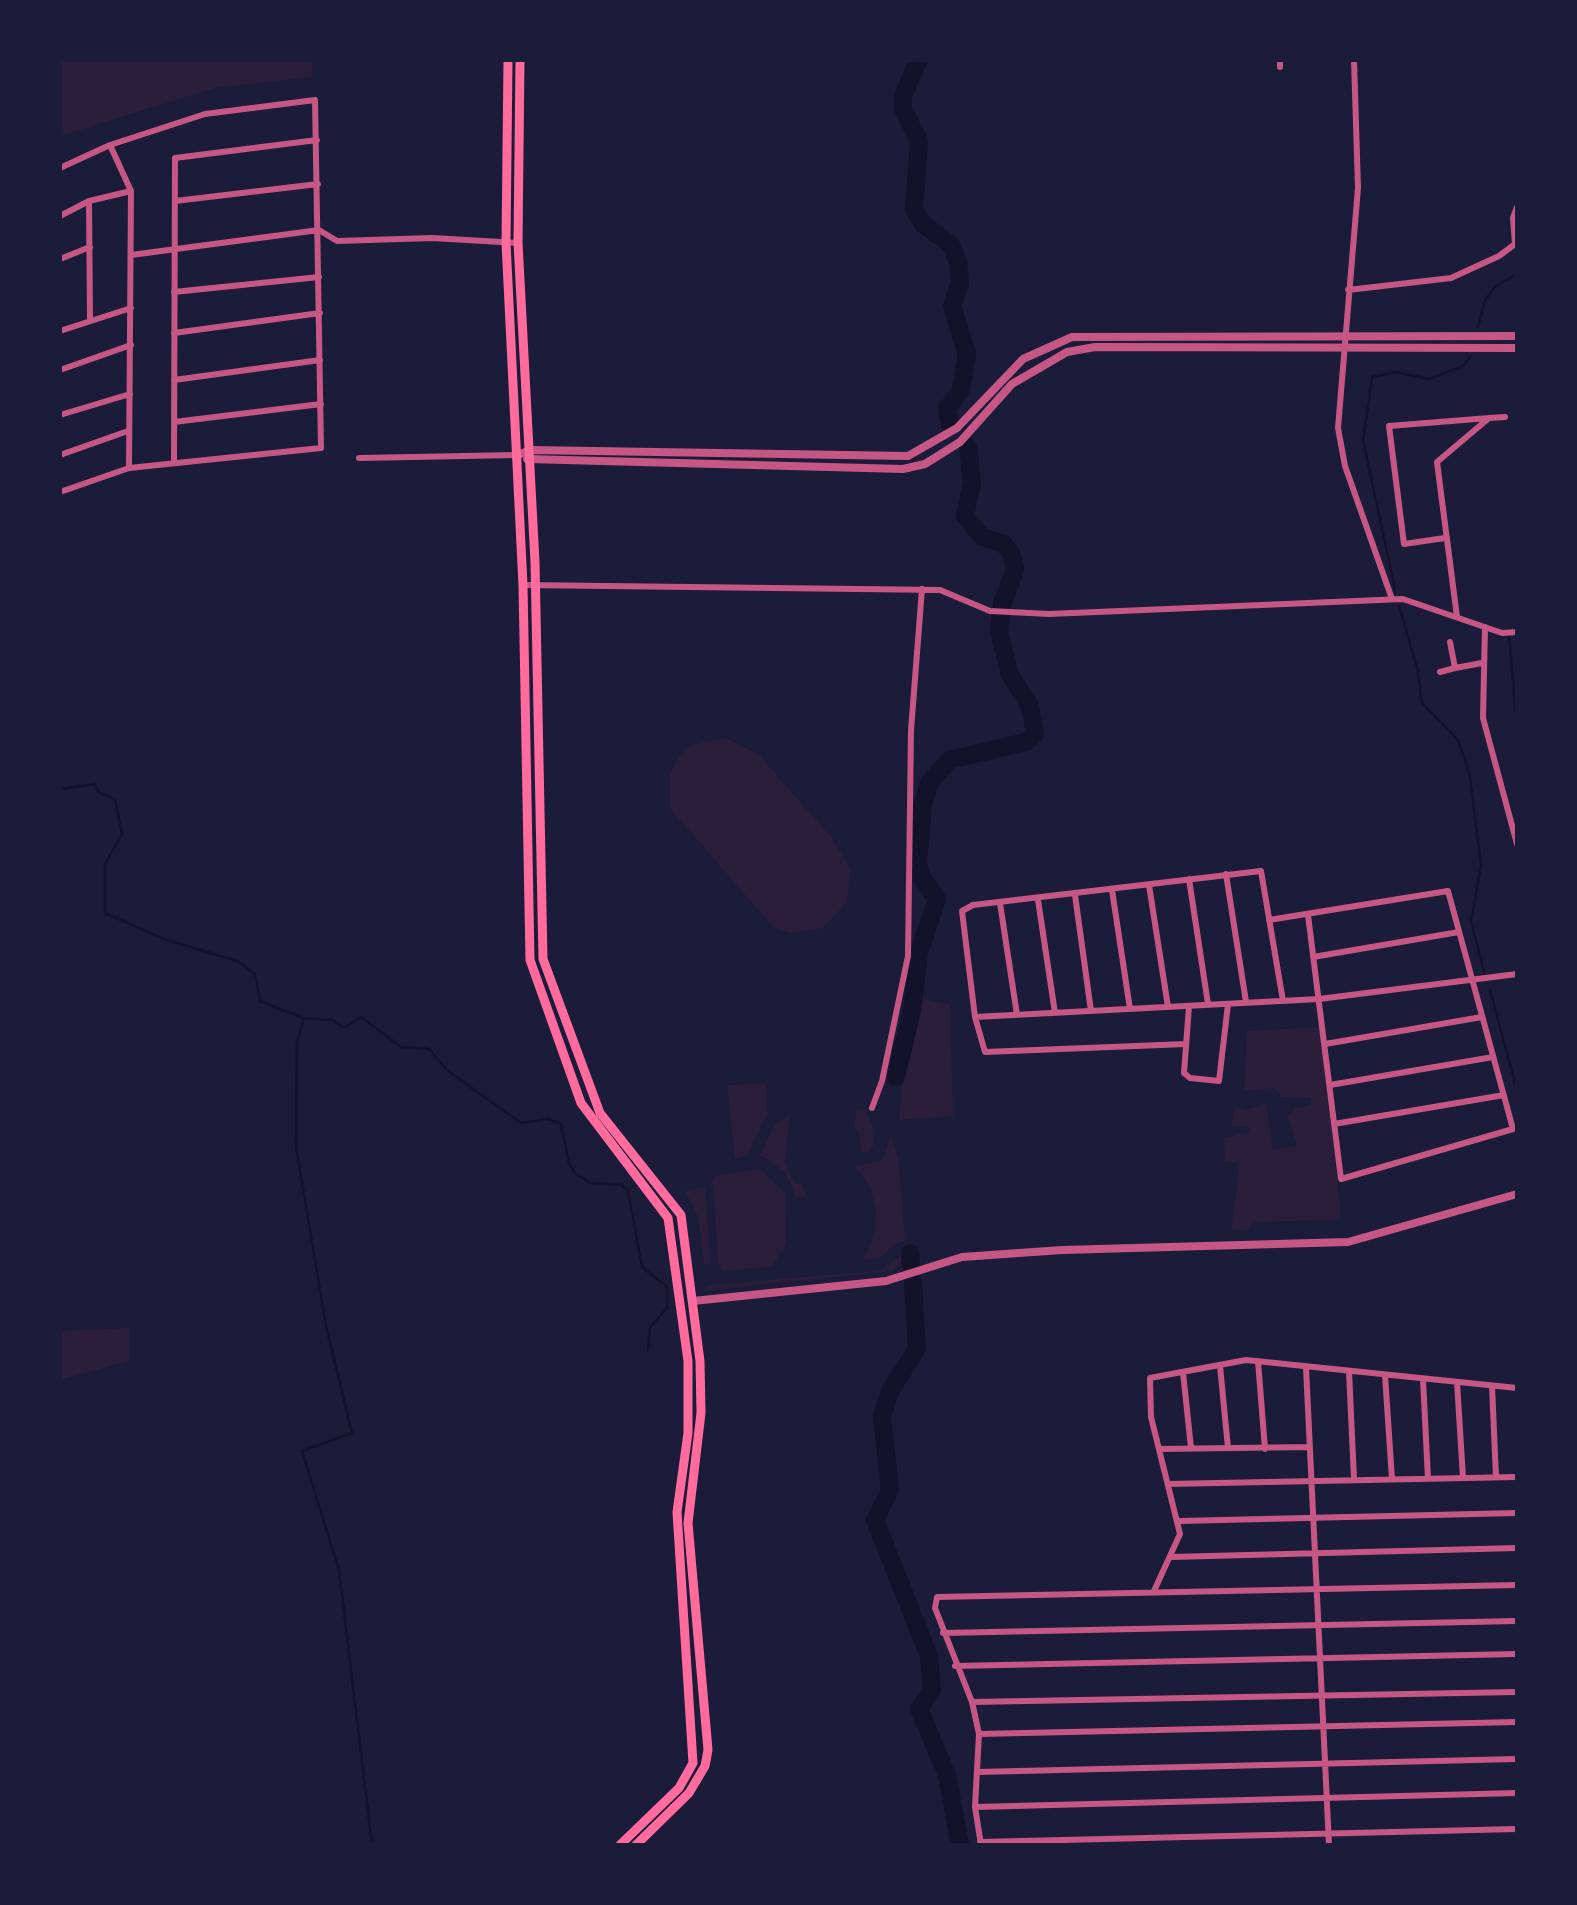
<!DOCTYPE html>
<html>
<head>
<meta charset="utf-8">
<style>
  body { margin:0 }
  #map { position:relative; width:1577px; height:1905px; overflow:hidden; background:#1b1b3a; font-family:"IBM Plex Sans",sans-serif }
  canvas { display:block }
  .frame { position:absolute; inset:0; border:62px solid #1b1b3a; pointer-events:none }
</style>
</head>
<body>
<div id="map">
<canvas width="1577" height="1905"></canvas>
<div class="frame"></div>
</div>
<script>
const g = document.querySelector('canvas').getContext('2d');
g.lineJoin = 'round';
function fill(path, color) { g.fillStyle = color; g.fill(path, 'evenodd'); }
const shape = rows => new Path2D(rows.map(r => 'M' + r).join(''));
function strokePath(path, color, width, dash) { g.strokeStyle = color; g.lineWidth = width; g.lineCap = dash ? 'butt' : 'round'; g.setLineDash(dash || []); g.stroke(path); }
fill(shape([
  [60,60,312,60,312,77,215,88,60,136],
  [726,738,758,754,831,837,850,868,847,902,823,928,789,933,772,926,670,808,670,773,679,757,692,745],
  [907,995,950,1005,953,1116,899,1120,906,1039,898,1037],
  [1320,1027,1341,1214,1335,1220,1255,1222,1246,1231,1231,1229,1239,1171,1237,1162,1225,1162,1224,1138,1250,1132,1247,1126,1232,1126,1234,1106,1246,1110,1266,1104,1273,1149,1297,1146,1288,1116,1296,1108,1311,1105,1311,1098,1281,1097,1274,1088,1244,1091,1247,1031],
  [766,1083,767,1114,747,1155,735,1159,727,1085],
  [857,1109,865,1110,872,1124,874,1145,868,1152,861,1152,859,1130,854,1129],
  [790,1115,785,1160,794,1184,802,1184,807,1196,797,1199,785,1172,760,1155,774,1125],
  [891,1133,899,1162,905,1241,894,1244,880,1258,863,1260,874,1236,876,1210,869,1184,854,1166,883,1160],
  [760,1169,785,1193,786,1245,771,1267,723,1271,718,1264,713,1180,718,1175],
  [705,1187,711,1264,704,1264,698,1217,685,1191],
  [905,1252,906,1258,892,1271,707,1290,707,1285,879,1271],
  [129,1328,129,1361,60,1380,60,1331]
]), '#2a1e3b');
strokePath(shape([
  [1478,327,1485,300,1496,286,1517,274],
  [1395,589,1363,440,1372,377,1396,372,1429,379,1463,366,1471,356],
  [1399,606,1418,671,1422,703,1458,740,1469,771,1481,865,1471,922,1485,975],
  [1509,636,1517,725],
  [60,789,95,784,98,792,115,799,122,834,105,864,105,913,164,939,237,961,255,974,260,1001,303,1018,333,1020,344,1028,361,1017,401,1047,429,1049,448,1071,521,1123,548,1119,561,1124,569,1163,575,1173,590,1183,622,1185,628,1191,642,1267,667,1287,667,1308,650,1327,648,1350],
  [1490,990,1517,1090],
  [303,1020,297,1044,296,1147,326,1326,352,1433,302,1451,339,1570,372,1845]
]), '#12122b', 2.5);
strokePath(shape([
  [919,60,903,95,903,109,919,141,914,210,923,224,951,245,958,262,960,283,952,306,967,354,961,390,947,409,950,424],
  [896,1077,912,1011,919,952,937,899,921,876,918,863,923,803,930,782,949,760,1026,742,1035,734,1030,706,1010,675,999,631,1002,604,1015,570,1012,555,1004,544,982,537,965,516,972,482,968,447],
  [910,1253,911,1265],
  [913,1283,917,1349,890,1391,882,1416,890,1490,875,1520,929,1656,932,1691,919,1709,947,1775,960,1845]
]), '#12122b', 18);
strokePath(shape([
  [1280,60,1280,67],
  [1354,60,1358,188,1338,428,1345,466,1392,599],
  [60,168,110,145],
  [89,201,90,321],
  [175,201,318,184],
  [60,216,89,201,131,191],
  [131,255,319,230,337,241,432,238,518,243],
  [60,259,90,247],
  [1348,290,1451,278,1499,256,1515,244,1513,218,1517,207],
  [174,292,319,277],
  [60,331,131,308],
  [174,333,320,313],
  [60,370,131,345],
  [174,380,320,360],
  [60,415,130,394],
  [1489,418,1505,417],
  [174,422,321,404],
  [60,455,128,431],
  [359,458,517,455],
  [174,463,175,158,317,140],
  [60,492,129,468,321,448,315,100,205,114,110,145,131,191,129,468],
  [1445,538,1404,544,1389,426,1489,418,1437,462,1457,617],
  [523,585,940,590,990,611,1049,614,1403,599,1502,633,1517,632],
  [1485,627,1483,718,1517,844],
  [1450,642,1455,668,1482,663],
  [1440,672,1455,668],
  [1226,874,1246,1002],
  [1189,879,1208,1004],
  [1149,885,1168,1007],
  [1112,890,1130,1009],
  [1075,895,1091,1011],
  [1038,900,1055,1013],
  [1000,903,1017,1015],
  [1269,920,1448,891,1513,1129,1341,1179,1308,915],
  [1313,957,1459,932],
  [1189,1006,1184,1073,1190,1078,1219,1081,1228,1004],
  [975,1017,1319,999,1517,974],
  [1186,1044,985,1052,975,1017,962,911,973,905,1261,871,1283,1001],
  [1325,1044,1482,1017],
  [1330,1085,1493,1057],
  [872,1108,882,1081,908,956,911,730,922,589],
  [1334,1124,1504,1095],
  [1258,1361,1265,1449],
  [1220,1366,1228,1448],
  [1306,1367,1329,1845],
  [1349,1371,1354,1479],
  [1183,1372,1191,1448],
  [1385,1375,1392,1479],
  [1423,1379,1428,1479],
  [1457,1382,1463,1478],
  [1492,1386,1496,1477],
  [1159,1449,1310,1447],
  [1168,1484,1517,1477],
  [1179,1521,1517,1513],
  [1171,1557,1517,1548],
  [1154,1591,1180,1534,1151,1417,1150,1378,1246,1360,1517,1388],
  [943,1633,1517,1621],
  [955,1666,1517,1654],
  [972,1702,1517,1692],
  [979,1734,1517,1722],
  [977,1772,1517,1759],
  [975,1807,1517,1793],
  [980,1842,1517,1829],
  [981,1845,975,1807,979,1734,972,1702,935,1608,937,1597,1517,1585]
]), '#c65784', 6);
strokePath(shape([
  [518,455,530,450,908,456,957,428,1023,359,1072,337,1517,336],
  [527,459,903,469,925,464,960,442,1012,384,1067,352,1095,347,1517,348],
  [693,1301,886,1281,962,1257,1062,1250,1348,1242,1517,1194]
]), '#c65784', 8);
strokePath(shape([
  [508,60,506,243,523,585,530,960,581,1103,668,1218,688,1361,688,1433,677,1512,693,1763,679,1788,620,1845],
  [520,60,518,243,535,562,543,959,600,1113,681,1215,700,1361,701,1413,688,1523,708,1750,705,1766,689,1793,636,1845]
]), '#ff6b9d', 9);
</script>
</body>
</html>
